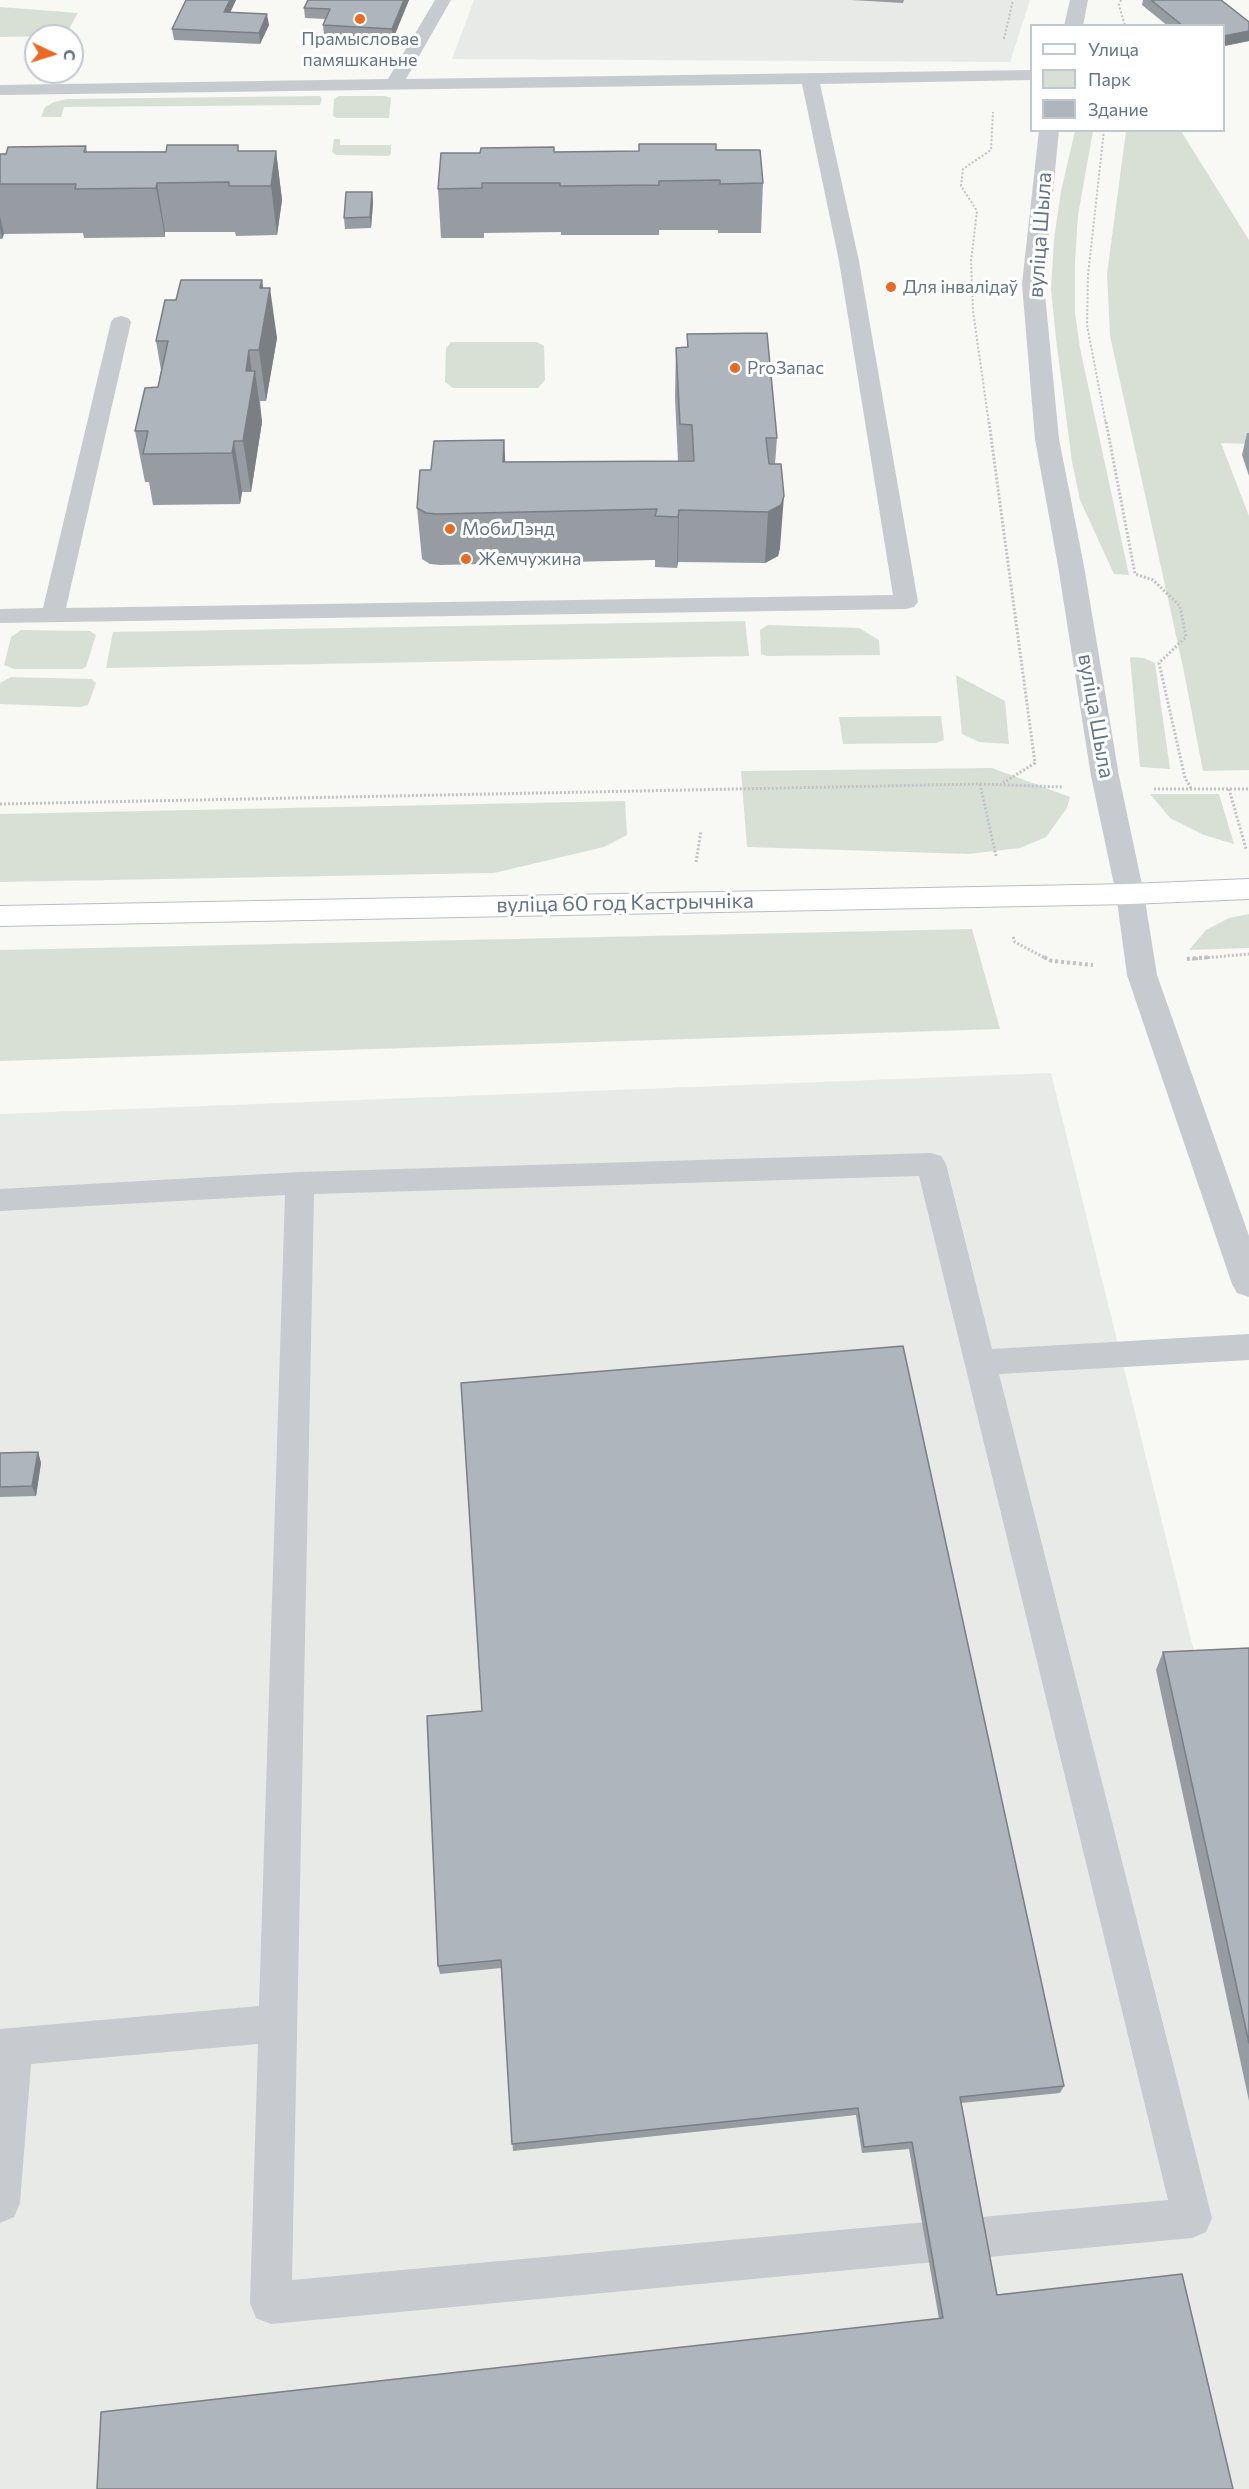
<!DOCTYPE html>
<html>
<head>
<meta charset="utf-8">
<style>
  body { margin:0 }
  #map { position:relative; width:1249px; height:2489px; overflow:hidden; background:#f8f8f5; font-family:Commissioner,sans-serif }
  canvas { display:block }
  .legend { position:absolute; left:1030px; top:24px; width:195px; height:108px; box-sizing:border-box; background:#fff; border:2px solid #c1c7cf; margin:0; padding:8px 10px; list-style:none; font-size:18px; color:#657487 }
  .legend li { display:flex; align-items:center; gap:12px; height:30px }
  .legend b { width:30px; border:2px solid #c1c7cf }
  .north { position:absolute; left:24px; top:24px; width:60px; height:60px; box-sizing:border-box; background:#fff; border:2px solid #c1c7cf; border-radius:50%; rotate:94deg; font-size:16px; font-weight:700; line-height:24px; text-align:center; color:#657487 }
  .north::after { content:''; display:block; margin:auto; width:21px; height:27px; background:#eb6922; clip-path:polygon(50% 0,100% 100%,50% 72%,0 100%) }
</style>
</head>
<body>
<div id="map">
<canvas width="1249" height="2489"></canvas>
<ul class="legend">
<li><b style="height:8px;background:#fff"></b>Улица</li>
<li><b style="height:16px;background:#d8e0d6"></b>Парк</li>
<li><b style="height:16px;background:#aeb5bc"></b>Здание</li>
</ul>
<div class="north">С</div>
</div>
<script>
const g = document.querySelector('canvas').getContext('2d');
g.lineJoin = 'round';
function fill(path, color) { g.fillStyle = color; g.fill(path, 'evenodd'); }
const shape = rows => new Path2D(rows.map(r => 'M' + r).join(''));
function strokePath(path, color, width, dash) { g.strokeStyle = color; g.lineWidth = width; g.lineCap = dash ? 'butt' : 'round'; g.setLineDash(dash || []); g.stroke(path); }
function write(font, color, halo, rows, align = 'center') {
  g.font = font + ' Commissioner,sans-serif'; g.lineWidth = 6; g.setLineDash([]); g.textBaseline = 'middle'; g.strokeStyle = halo; g.fillStyle = color; for (const [text, x, y, turn = 0] of rows) {
    g.save(); g.translate(x, y); g.rotate((+turn || 0) * Math.PI / 180); g.textAlign = isNaN(turn) ? turn : align; if (halo) g.strokeText(text, 0, 0); g.fillText(text, 0, 0); g.restore();
  }
}
fill(shape([
  [474,0,1030,0,1010,62,452,59],
  [1051,1073,1198,1668,1249,1666,1249,2489,0,2489,0,1114]
]), '#e8eae8');
fill(shape([
  [0,7,78,13,65,36,0,37],
  [320,96,322,99,320,105,64,107,61,117,41,117,45,107,54,102,67,99],
  [339,96,385,96,391,98,389,118,337,118,333,116,334,99],
  [1075,131,1093,131,1078,215,1075,262,1075,313,1080,348,1129,575,1114,574,1080,500,1072,462,1056,339,1051,289,1054,239,1061,191],
  [1126,131,1181,131,1249,240,1249,444,1221,443,1249,516,1249,770,1203,771,1183,667,1110,336,1107,274],
  [334,139,340,139,340,145,391,145,391,154,389,156,336,155,332,152],
  [451,342,537,342,544,346,545,380,538,388,453,388,445,382,446,348],
  [745,621,749,656,106,668,113,632],
  [768,625,859,628,879,640,880,655,767,656,761,654,760,630],
  [21,630,90,631,96,635,86,667,82,669,14,669,4,665,11,637],
  [1130,657,1144,658,1155,663,1170,769,1140,767],
  [956,675,1005,701,1009,744,979,742,962,734],
  [11,677,92,679,96,683,88,705,80,707,0,704,0,683],
  [941,716,944,740,936,743,843,744,839,717],
  [992,768,1070,797,1067,808,1046,837,1020,848,968,854,747,847,741,771],
  [1150,794,1219,794,1234,844,1204,835,1170,818],
  [625,801,627,835,604,847,494,873,0,882,0,814],
  [1249,914,1249,948,1189,950,1206,930,1229,918],
  [972,929,1000,1029,0,1061,0,950]
]), '#d8e0d6');
const secondary = shape([
  [1249,879,1249,899,1130,904,0,926,0,906,1130,884,1249,879]
]);
strokePath(secondary, '#b9bdc3', 2);
strokePath(shape([
  [1121,0,1119,5,1125,26],
  [1004,39,1013,0],
  [1104,130,1088,275,1087,325,1106,424],
  [989,424,973,311,971,261,977,211,961,186,963,169,991,150,993,112]
]), '#c1c2c5', 2, [2, 2]);
strokePath(shape([
  [989,422,1035,763,1003,783],
  [1106,422,1135,574,1153,580,1180,606,1186,637,1159,663,1185,778,1191,788],
  [980,784,996,856],
  [1154,789,1249,789],
  [1229,789,1246,849],
  [0,804,980,784,1062,787],
  [696,862,701,831],
  [1013,937,1015,942,1047,959],
  [1192,959,1249,954]
]), '#c1c2c5', 3, [2, 2]);
strokePath(shape([
  [1044,957,1052,961,1093,965],
  [1187,959,1210,957]
]), '#c1c2c5', 4, [3, 3]);
fill(shape([
  [435,0,451,0,406,79,1032,70,1032,80,820,84,859,261,918,602,914,607,906,609,0,623,0,609,43,608,111,322,114,318,121,316,128,318,131,322,66,608,893,595,839,261,802,84,0,95,0,85,388,79,435,0],
  [931,1153,941,1156,946,1164,992,1349,1249,1334,1249,1360,999,1374,1212,2218,1206,2232,1192,2238,271,2324,256,2318,250,2303,258,2044,31,2064,20,2203,14,2217,0,2223,0,2029,259,2006,285,1195,0,1211,0,1189,300,1172,931,1153],
  [919,1176,1168,2200,292,2280,314,1194,919,1176]
]), '#c7cace');
fill(shape([
  [1070,0,1088,0,1083,26,1064,26,1070,0],
  [1039,130,1059,130,1044,284,1059,439,1084,566,1119,776,1144,894,1157,975,1249,1236,1249,1297,1237,1293,1232,1284,1127,975,1116,894,1091,776,1058,566,1035,439,1022,284,1039,130]
]), '#c7cace');
fill(secondary, '#fff');
fill(shape([
  [186,0,236,0,230,13,269,25,260,44,174,40,172,29],
  [308,0,409,0,393,39,324,35,323,25,325,19,305,18,304,8],
  [851,0,904,0,903,3],
  [1143,0,1221,0,1249,22,1249,41,1224,46,1224,26,1168,26,1142,5],
  [86,146,87,152,276,151,282,200,277,235,236,236,235,232,165,232,165,237,84,238,83,233,4,234,2,239,0,239,0,154],
  [716,150,763,183,761,233,718,233,718,230,659,230,659,235,561,235,561,232,484,233,484,238,441,238,438,189,554,152],
  [372,192,373,203,371,228,345,229,344,218],
  [262,280,263,288,277,338,266,401,260,401,262,422,251,492,242,492,240,504,153,505,149,482,145,482,135,431,158,387,161,370,156,341,176,300],
  [687,334,777,438,775,464,780,548,778,556,765,563,678,562,677,568,655,567,655,560,440,565,430,564,422,559,417,508,431,470,504,440,505,462,678,461,675,398,676,348,687,347],
  [1247,433,1249,433,1249,476,1242,455],
  [38,1452,41,1463,36,1496,0,1497,0,1453],
  [1249,1648,1249,2101,1156,1670,1163,1652],
  [427,1716,1064,2086,1060,2093,961,2103,997,2295,1233,2489,939,2319,909,2149,862,2153,856,2115,513,2151,501,1968,440,1974,438,1966]
]), '#969ca2');
fill(shape([
  [230,0,236,0,225,23,224,12],
  [404,0,409,0,393,39,392,29],
  [267,14,269,25,260,44,259,33],
  [1249,31,1249,41,1224,46,1224,36],
  [276,151,282,200,277,235,271,186],
  [157,183,165,232,165,237,156,188],
  [372,192,373,203,371,228,370,217],
  [0,216,4,234,2,239,0,228],
  [262,280,266,311,270,288,277,338,266,401,259,350,260,288],
  [249,350,253,381,255,371,262,422,251,492,243,441,246,371],
  [504,440,507,492,506,514,503,462],
  [234,441,242,492,240,504,232,453],
  [784,496,780,548,778,556,765,563,768,512],
  [679,510,678,562,677,568,678,517],
  [38,1452,41,1463,36,1496,32,1486]
]), '#7a7f84');
const building = shape([
  [186,0,230,0,224,12,267,14,259,33,172,29,186,0],
  [308,0,404,0,392,29,323,25,330,9,304,8,308,0],
  [1151,0,1221,0,1249,22,1249,31,1224,36,1224,26,1183,26,1151,0],
  [639,144,716,144,716,150,760,150,763,183,720,184,720,180,659,181,659,185,560,186,560,183,482,183,482,188,438,189,441,153,480,153,481,148,554,147,554,152,639,151,639,144],
  [167,145,238,145,238,151,276,151,271,186,229,186,229,182,157,183,156,188,75,189,76,184,0,184,0,154,6,154,8,147,86,146,84,152,166,152,167,145],
  [346,192,372,192,370,217,344,218,346,192],
  [181,280,262,280,260,288,270,288,259,350,249,350,246,371,255,371,243,441,234,441,232,453,143,454,148,431,135,431,145,388,158,387,168,341,156,341,165,300,176,300,181,280],
  [767,333,777,438,766,438,769,464,781,464,784,496,781,505,768,512,679,510,678,517,655,516,657,509,436,514,426,513,417,508,420,470,431,470,434,441,504,440,503,462,694,461,692,425,680,424,676,348,688,347,687,334,767,333],
  [903,1346,1064,2086,960,2097,997,2295,1182,2274,1233,2489,97,2489,101,2412,943,2318,912,2142,864,2147,858,2108,512,2144,501,1960,438,1966,427,1716,482,1711,461,1383,903,1346],
  [38,1452,32,1486,0,1487,0,1453,38,1452],
  [1249,1648,1249,2043,1163,1652,1249,1648]
]);
fill(building, '#aeb5bc');
strokePath(building, '#7a7f84', 1.5);
for (const [x, y, r, color] of [
  [360,19,6,"#eb6922"],
  [891,287,6,"#eb6922"],
  [735,368,6,"#eb6922"],
  [450,529,6,"#eb6922"],
  [466,559,6,"#eb6922"]
]) { const dot = new Path2D(); dot.arc(x, y, r, 0, 2 * Math.PI); g.fillStyle = color; g.fill(dot); strokePath(dot, '#fff', 2); }
write('18px', '#657487', '#fff', [
  ["Прамысловае",360,39,"center"],
  ["памяшканьне",360,60,"center"],
  ["Для інвалідаў",903,287],
  ["ProЗапас",747,368],
  ["МобиЛэнд",462,529],
  ["Жемчужина",478,559]
], 'left');
write('21px', '#657487', '#fff', [
  ["вуліца Шыла",1040,235,-86],
  ["вуліца Шыла",1096,716,80],
  ["вуліца 60 год Кастрычніка",625,903,-1]
]);
</script>
</body>
</html>
